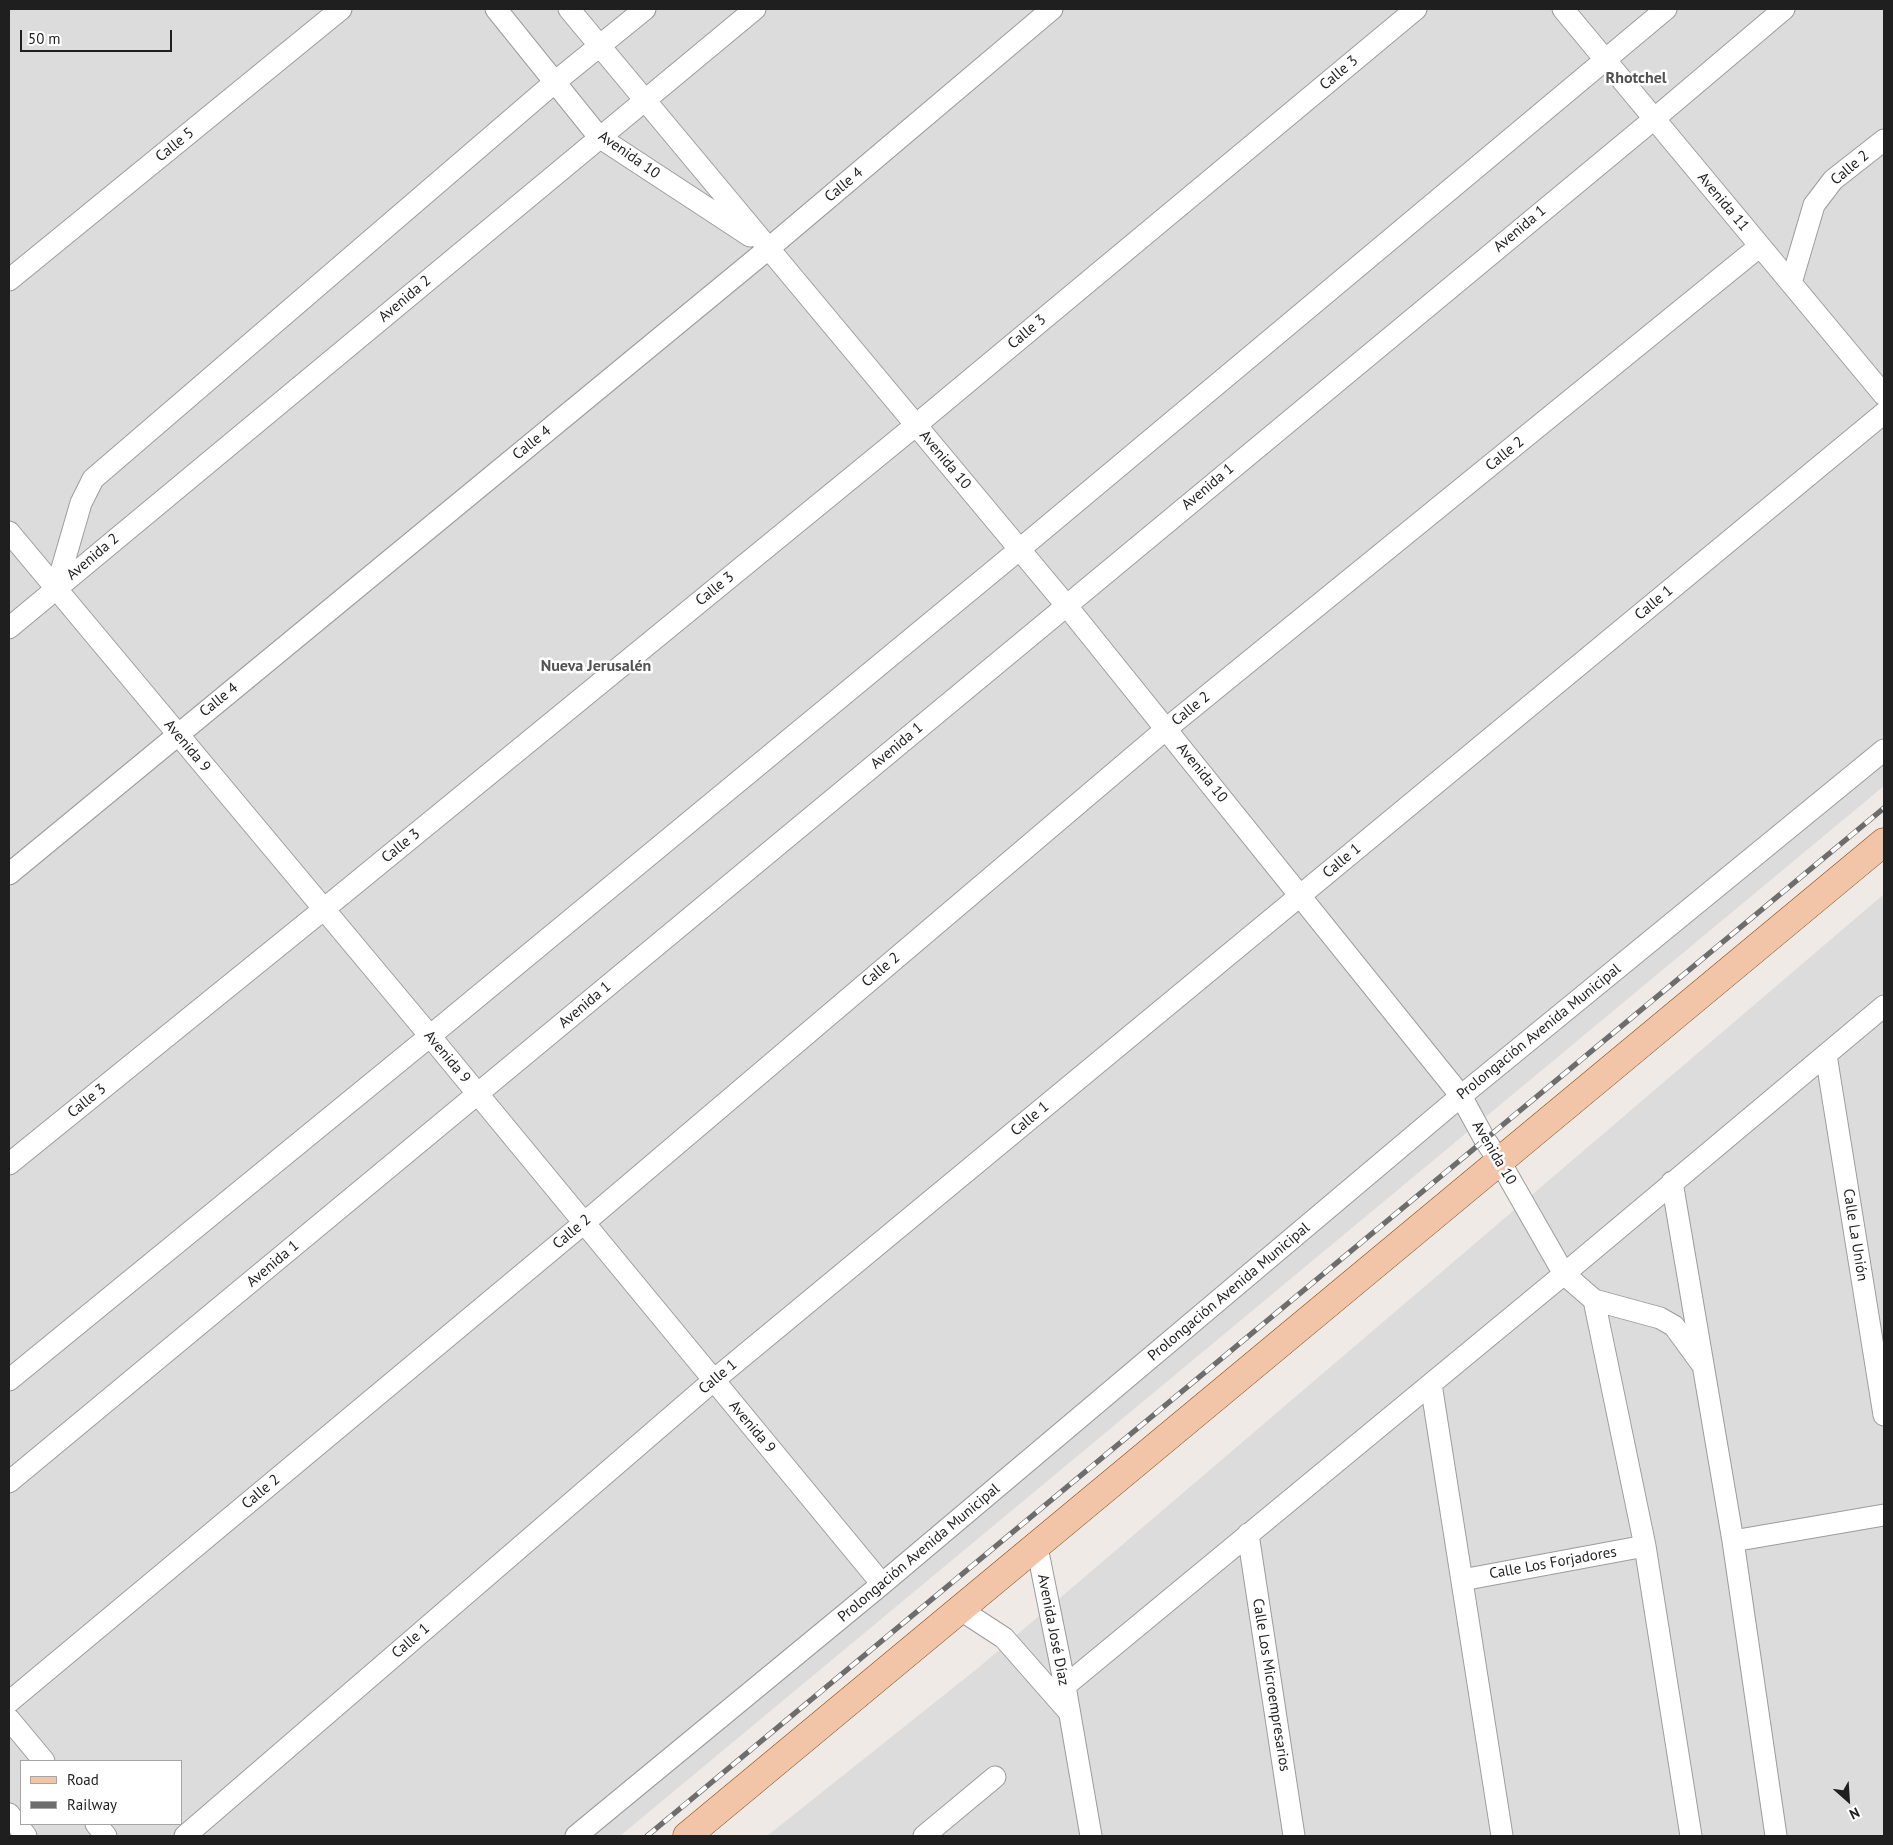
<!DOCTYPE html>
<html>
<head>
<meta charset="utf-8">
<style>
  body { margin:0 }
  #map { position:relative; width:1893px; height:1845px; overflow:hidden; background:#efeae6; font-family:"PT Sans",sans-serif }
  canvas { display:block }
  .frame { position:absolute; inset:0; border:10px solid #1f1f1f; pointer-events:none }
  .legend { position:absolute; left:20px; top:1760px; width:162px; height:65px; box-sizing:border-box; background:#fff; border:1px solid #a5a5a5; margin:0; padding:6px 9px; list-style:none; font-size:15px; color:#1f1f1f }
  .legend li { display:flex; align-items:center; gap:10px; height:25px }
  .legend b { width:25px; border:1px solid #a5a5a5 }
  .north { position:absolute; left:1823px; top:1775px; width:50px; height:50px; -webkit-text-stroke:4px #fff; paint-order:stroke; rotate:154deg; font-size:14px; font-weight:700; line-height:20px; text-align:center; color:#1f1f1f }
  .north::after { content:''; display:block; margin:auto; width:18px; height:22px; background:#1f1f1f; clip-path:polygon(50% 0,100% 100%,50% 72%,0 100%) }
  .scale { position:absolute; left:20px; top:30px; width:152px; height:22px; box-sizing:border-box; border:2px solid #1f1f1f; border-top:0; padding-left:6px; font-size:15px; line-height:18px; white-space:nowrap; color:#1f1f1f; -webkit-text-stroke:4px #fff; paint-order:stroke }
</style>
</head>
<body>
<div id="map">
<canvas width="1893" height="1845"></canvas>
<div class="frame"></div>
<ul class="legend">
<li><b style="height:6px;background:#f2c5a8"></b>Road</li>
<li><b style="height:6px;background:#6d6d6d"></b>Railway</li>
</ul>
<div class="north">N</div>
<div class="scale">50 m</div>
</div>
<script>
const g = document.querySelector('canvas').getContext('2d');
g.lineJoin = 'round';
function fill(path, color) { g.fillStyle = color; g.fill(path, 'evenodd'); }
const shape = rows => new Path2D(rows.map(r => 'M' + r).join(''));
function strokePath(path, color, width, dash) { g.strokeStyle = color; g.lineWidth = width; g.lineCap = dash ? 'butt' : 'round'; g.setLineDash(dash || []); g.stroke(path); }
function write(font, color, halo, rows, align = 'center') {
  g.font = font + ' "PT Sans",sans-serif'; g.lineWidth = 5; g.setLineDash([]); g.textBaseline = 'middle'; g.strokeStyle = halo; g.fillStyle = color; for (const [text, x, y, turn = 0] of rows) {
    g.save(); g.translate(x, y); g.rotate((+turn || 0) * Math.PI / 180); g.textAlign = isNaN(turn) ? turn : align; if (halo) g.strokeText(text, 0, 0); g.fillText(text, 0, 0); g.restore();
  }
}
fill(shape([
  [9,9,1884,9,1884,786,620,1836,9,1836],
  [21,1761,181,1761,181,1824,21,1824],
  [1884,894,1884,1836,767,1836,978,1668]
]), '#dddcdc');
const minor = shape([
  [496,9,599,137,750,236],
  [569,9,1066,605,1461,1096,1485,1140,1500,1162,1564,1274,1594,1300,1645,1546,1691,1836],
  [1563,9,1884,395],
  [9,280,341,9],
  [1791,283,1814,205,1833,180,1884,140],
  [9,532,430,1036,882,1584],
  [56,589,81,503,93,479,555,82,645,9],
  [9,628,755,9],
  [9,874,768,249,1052,9],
  [1826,1055,1884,1415],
  [9,1164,324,909,916,425,1416,9],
  [1672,1182,1733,1541,1776,1836],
  [1594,1300,1660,1318,1674,1326,1701,1363],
  [9,1380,430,1036,1020,549,1666,9],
  [1431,1384,1502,1836],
  [9,1482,1654,119,1784,9],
  [1248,1534,1294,1836],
  [1733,1541,1884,1515],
  [1037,1547,1065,1686,1091,1836],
  [1462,1580,1645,1546],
  [961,1610,1004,1638,1069,1712],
  [1065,1686,1564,1274,1884,1006],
  [9,1702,584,1223,1166,729,1760,246],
  [9,1719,44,1761],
  [9,1814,26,1836],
  [96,1824,106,1836],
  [185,1836,714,1380,1884,413],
  [576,1836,882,1584,1461,1096,1884,750],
  [924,1836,995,1777]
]);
const major = shape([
  [687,1836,1884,842]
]);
strokePath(minor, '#9c9c9c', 23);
strokePath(major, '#894b11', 29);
strokePath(minor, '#fff', 21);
strokePath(major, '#f2c5a8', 28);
const rail = shape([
  [647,1836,1884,808]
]);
strokePath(rail, '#6d6d6d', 5.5);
strokePath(rail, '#fff', 4, [11]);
write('15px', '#1f1f1f', '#fff', [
  ["Calle 3",1339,73,-40],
  ["Calle 5",175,145,-39],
  ["Avenida 10",629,155,35],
  ["Calle 2",1850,168,-40],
  ["Calle 4",844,185,-40],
  ["Avenida 11",1723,202,50],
  ["Avenida 1",1520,229,-40],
  ["Avenida 2",405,299,-40],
  ["Calle 3",1027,332,-40],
  ["Calle 4",532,443,-39],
  ["Calle 2",1505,454,-39],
  ["Avenida 10",945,460,50],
  ["Avenida 1",1208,487,-40],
  ["Avenida 2",93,557,-40],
  ["Calle 3",715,589,-39],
  ["Calle 1",1654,603,-40],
  ["Calle 4",219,700,-39],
  ["Calle 2",1191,709,-39],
  ["Avenida 9",187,746,50],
  ["Avenida 1",897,746,-40],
  ["Avenida 10",1202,773,51],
  ["Calle 3",401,846,-39],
  ["Calle 1",1342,861,-40],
  ["Calle 2",881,970,-40],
  ["Avenida 1",585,1005,-40],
  ["Prolongación Avenida Municipal",1539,1032,-39],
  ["Avenida 9",447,1057,50],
  ["Calle 3",87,1101,-39],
  ["Calle 1",1030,1119,-40],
  ["Avenida 10",1494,1153,59],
  ["Calle 2",572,1232,-40],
  ["Calle La Unión",1855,1235,81],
  ["Avenida 1",273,1264,-40],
  ["Prolongación Avenida Municipal",1229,1292,-40],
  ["Calle 1",718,1377,-40],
  ["Avenida 9",752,1427,50],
  ["Calle 2",261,1492,-40],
  ["Prolongación Avenida Municipal",919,1553,-40],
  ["Calle Los Forjadores",1553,1563,-10],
  ["Avenida José Díaz",1053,1630,79],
  ["Calle 1",411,1641,-41],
  ["Calle Los Microempresarios",1271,1685,81]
]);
write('bold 16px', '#525252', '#fff', [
  ["Rhotchel",1636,78],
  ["Nueva Jerusalén",596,666]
]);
</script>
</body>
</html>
